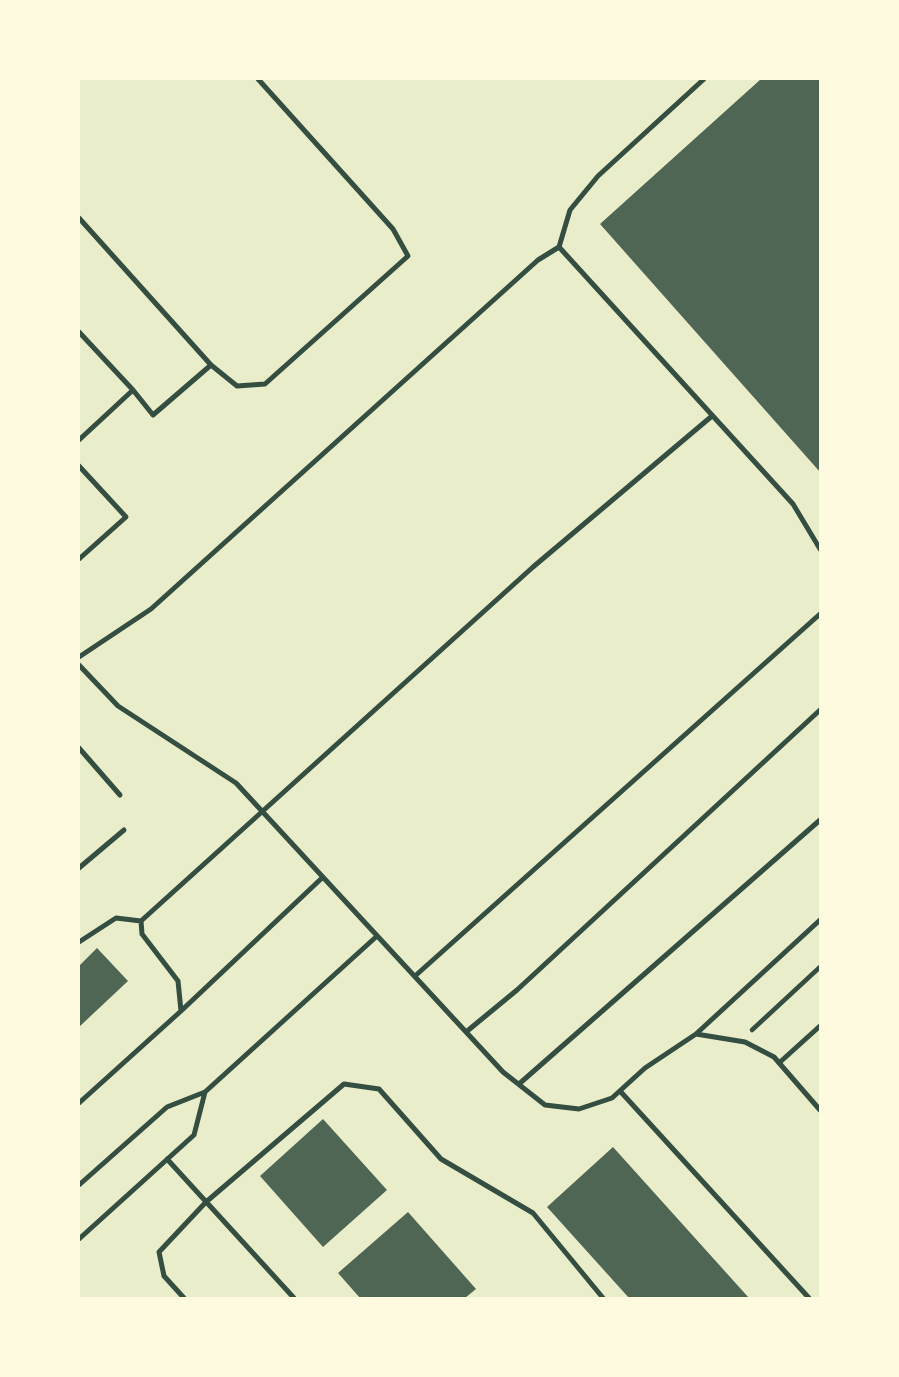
<!DOCTYPE html>
<html>
<head>
<meta charset="utf-8">
<style>
  body { margin:0 }
  #map { position:relative; width:899px; height:1377px; overflow:hidden; background:#e9edc9; font-family:"Work Sans",sans-serif }
  canvas { display:block }
  .frame { position:absolute; inset:0; border:80px solid #fefae0; pointer-events:none }
</style>
</head>
<body>
<div id="map">
<canvas width="899" height="1377"></canvas>
<div class="frame"></div>
</div>
<script>
const g = document.querySelector('canvas').getContext('2d');
g.lineJoin = 'round';
function fill(path, color) { g.fillStyle = color; g.fill(path, 'evenodd'); }
const shape = rows => new Path2D(rows.map(r => 'M' + r).join(''));
function strokePath(path, color, width, dash) { g.strokeStyle = color; g.lineWidth = width; g.lineCap = dash ? 'butt' : 'round'; g.setLineDash(dash || []); g.stroke(path); }
fill(shape([
  [761,79,820,79,820,472,600,224],
  [97,948,128,981,79,1027,79,966],
  [323,1119,387,1190,323,1247,260,1176],
  [613,1147,749,1298,629,1298,547,1207],
  [408,1212,476,1289,465,1298,360,1298,338,1273]
]), '#4f6655');
strokePath(shape([
  [752,1030,820,967]
]), '#344e41', 4.5);
strokePath(shape([
  [704,79,598,176,570,210,559,247,793,504,820,549],
  [79,218,211,365],
  [79,332,133,390,79,440],
  [133,390,153,415,211,365,237,386,265,384,408,256,393,229,258,79],
  [79,466,126,517,79,559],
  [79,657,151,609,538,260,559,247],
  [79,665,118,706,236,783,503,1072,545,1105,579,1109,612,1098,645,1068,696,1034,745,1042,774,1057,820,1110],
  [79,748,120,795],
  [79,868,124,830],
  [79,942,116,918,141,921],
  [415,976,820,614],
  [181,1011,323,877],
  [466,1032,517,990,820,710],
  [696,1034,820,920],
  [779,1063,820,1026],
  [519,1084,820,820],
  [620,1091,809,1298],
  [79,1103,181,1011,178,981,142,934,141,921,533,567,712,416],
  [167,1159,294,1298],
  [79,1185,167,1107,205,1092,377,936],
  [79,1239,194,1135,205,1092],
  [184,1298,164,1276,159,1252,206,1202,344,1084,379,1089,441,1159,533,1213,603,1298]
]), '#344e41', 5);
</script>
</body>
</html>
